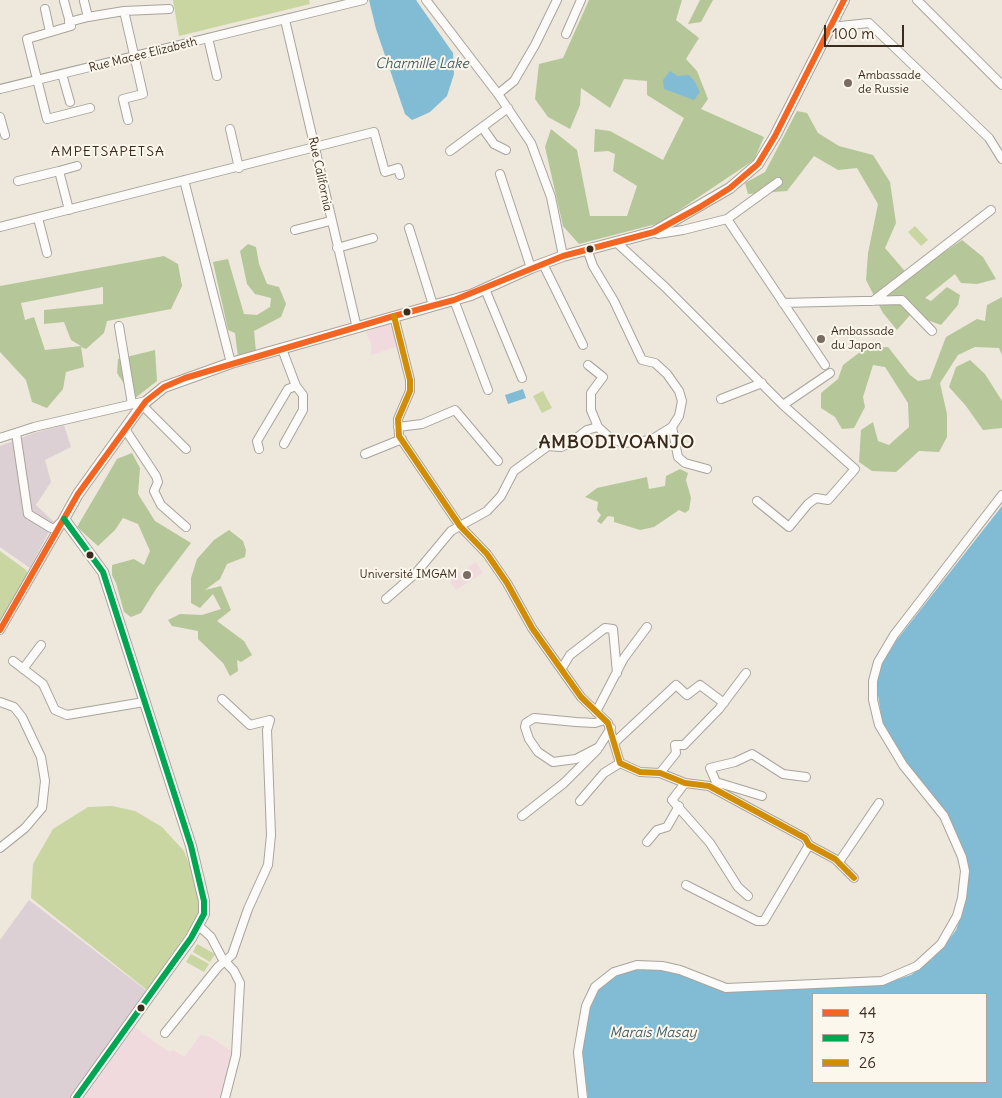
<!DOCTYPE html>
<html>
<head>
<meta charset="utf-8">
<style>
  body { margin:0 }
  #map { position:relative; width:1002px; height:1098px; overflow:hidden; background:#ede7dc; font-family:Delius,sans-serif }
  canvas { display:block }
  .legend { position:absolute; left:812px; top:993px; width:175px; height:90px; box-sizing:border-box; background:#fbf7ec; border:1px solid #aea59a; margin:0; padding:6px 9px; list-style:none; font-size:15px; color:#3b2a1e }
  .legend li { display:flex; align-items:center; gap:10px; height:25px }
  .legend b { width:25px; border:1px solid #aea59a }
  .scale { position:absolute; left:824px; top:25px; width:80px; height:22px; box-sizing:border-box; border:2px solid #3b2a1e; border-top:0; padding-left:6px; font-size:15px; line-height:18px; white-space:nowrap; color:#3b2a1e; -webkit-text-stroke:4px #fbf7ec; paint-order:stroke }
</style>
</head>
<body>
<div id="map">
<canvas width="1002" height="1098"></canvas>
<ul class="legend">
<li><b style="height:6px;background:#f26522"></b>44</li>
<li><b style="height:6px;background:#00a651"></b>73</li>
<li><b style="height:6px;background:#d18d06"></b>26</li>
</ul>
<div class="scale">100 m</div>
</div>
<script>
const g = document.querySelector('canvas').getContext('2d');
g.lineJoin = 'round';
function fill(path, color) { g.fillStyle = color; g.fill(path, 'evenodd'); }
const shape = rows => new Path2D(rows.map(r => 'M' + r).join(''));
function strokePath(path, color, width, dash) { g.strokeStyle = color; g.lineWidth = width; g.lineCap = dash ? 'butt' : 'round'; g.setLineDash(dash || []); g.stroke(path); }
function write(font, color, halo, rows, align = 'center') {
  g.font = font + ' Delius,sans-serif'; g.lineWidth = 4; g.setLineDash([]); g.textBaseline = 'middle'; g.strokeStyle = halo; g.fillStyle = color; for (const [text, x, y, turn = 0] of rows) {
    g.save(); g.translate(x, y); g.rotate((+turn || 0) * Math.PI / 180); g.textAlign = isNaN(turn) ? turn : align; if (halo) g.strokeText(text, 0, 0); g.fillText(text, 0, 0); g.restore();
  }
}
fill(shape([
  [389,324,394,330,399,346,371,355,371,343,366,332],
  [476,562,483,573,456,590,450,582,453,580,452,578],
  [135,1027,157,1044,170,1052,173,1050,185,1057,200,1035,210,1037,233,1052,222,1098,84,1098]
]), '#f0dade');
fill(shape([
  [64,425,71,447,45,460,51,482,36,505,54,522,30,568,0,547,0,446,34,433],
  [29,900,147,991,91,1076,74,1098,0,1098,0,940]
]), '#dcd0d5');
fill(shape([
  [173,0,309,0,310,4,179,36],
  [915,226,928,240,921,246,908,232],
  [543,391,552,408,542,413,533,396],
  [0,551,26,570,28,575,0,627],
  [112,806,135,811,162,827,184,851,200,892,201,913,147,990,31,898,33,864,53,829,88,807],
  [197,944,215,954,210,962,193,952],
  [191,954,209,964,204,972,186,962]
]), '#c9d6a1');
fill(shape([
  [589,0,682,0,676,20,699,38,686,59,697,71,708,99,701,109,764,137,754,160,660,223,579,244,563,226,545,147,551,129,577,150,590,216,627,216,637,186,613,171,615,154,608,151,594,152,595,129,610,131,663,160,684,118,647,95,647,81,624,79,610,108,581,88,580,105,570,129,548,117,535,99,539,64,563,58],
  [700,0,713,0,701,22,688,24],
  [797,111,807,113,818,133,839,146,873,155,890,182,896,223,885,248,909,276,962,240,983,257,996,279,977,284,961,283,955,274,925,298,931,301,947,287,960,295,958,305,941,325,911,314,897,330,883,313,866,280,868,253,878,204,857,168,838,170,814,156,787,191,748,194,745,183,765,172],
  [248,244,256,247,259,264,267,284,279,287,286,304,281,317,254,331,256,352,238,357,235,333,228,330,213,262,228,259,244,314,257,315,270,307,271,298,255,294,247,284,240,251],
  [164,256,178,264,182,286,171,309,107,321,104,333,86,349,81,347,84,367,66,372,63,389,47,408,32,402,26,380,0,352,0,286],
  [103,287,103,304,44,310,44,324,64,322,71,340,81,346,45,350,34,317,25,320,21,303],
  [1002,297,1002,355,999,348,975,347,958,355,940,383,947,414,947,437,939,452,919,451,896,472,872,471,859,462,861,430,873,422,878,441,889,445,909,427,908,403,885,367,873,365,863,397,865,407,854,428,842,429,835,417,821,408,821,393,838,379,843,365,864,349,888,347,910,375,918,381,930,379,946,337,977,319,985,321,987,305],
  [155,350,157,381,134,399,117,373,118,359],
  [970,360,985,374,1002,401,1002,428,983,430,966,406,949,387,956,367],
  [132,453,140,468,138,494,155,521,191,543,156,589,141,613,131,617,124,612,116,583,112,575,112,565,134,559,144,565,150,551,138,524,123,518,115,530,98,546,77,527,117,459],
  [680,469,688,473,686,480,691,498,689,510,685,513,679,510,654,527,640,530,614,522,614,517,608,516,601,524,597,521,601,515,597,510,598,502,585,497,597,488,647,477,649,489,665,486,666,476],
  [229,530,243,541,246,550,245,557,227,564,220,579,205,590,221,586,231,610,217,621,244,641,252,655,241,662,237,660,238,671,230,676,223,663,198,639,198,631,172,626,168,620,180,614,202,615,221,609,213,594,200,608,191,603,191,578,197,559,214,540]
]), '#b5c799');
fill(shape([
  [369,0,416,0,453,53,454,74,447,96,430,112,417,118,412,120,405,114,376,29],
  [670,71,678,76,689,75,695,82,700,92,694,100,664,89,663,80],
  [523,389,526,398,508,404,505,395],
  [1002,506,1002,1098,588,1098,582,1054,590,1008,599,989,618,973,641,967,665,968,716,987,886,983,911,975,931,960,945,945,956,930,963,911,968,872,960,846,883,727,876,682,882,664,896,641],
  [813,994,986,994,986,1082,813,1082]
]), '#82bcd4');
const minor = shape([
  [426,0,498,94,531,143,551,197,563,256],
  [917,0,1002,85],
  [64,1,71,26,27,39,47,119,90,108],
  [84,1,88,17,124,11],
  [45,9,50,32],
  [285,20,357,328],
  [69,22,88,17],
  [831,27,869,23,989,138,1002,159],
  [566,34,581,0],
  [208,38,217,76],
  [62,74,70,102],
  [0,89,363,0],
  [498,94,514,81,535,45,557,0],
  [0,117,5,135],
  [128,120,123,99,143,94,124,11,169,9],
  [482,127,494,144,506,150],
  [230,129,239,168],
  [450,151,508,108],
  [59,171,77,166],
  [500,174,531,268],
  [184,180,231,363],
  [18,181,59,171,69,210],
  [38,218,47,253],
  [727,219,825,365],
  [0,227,374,132,385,172,398,168,400,175],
  [409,228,433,305],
  [295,230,330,221],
  [654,232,658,234,683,230,727,219,778,182],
  [616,242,665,287,783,405,855,469,828,500,816,498,808,504,789,527,757,501],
  [337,248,373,238],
  [587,249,593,266,614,301,642,360,655,363,667,374,679,391,682,401,679,416,672,427,651,440,624,443,611,439,598,427,591,410,591,393,603,377,588,365],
  [543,264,583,345],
  [485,289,522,378],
  [454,300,488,390],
  [873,301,991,210],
  [783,303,902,300,932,331],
  [394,316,410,380,410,391,398,419,399,436,460,526,487,554,507,583,532,628,581,697,608,723,620,763,640,772,660,773,685,783,709,786,805,838,809,845,835,859,854,878],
  [119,326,132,404],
  [721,399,762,383],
  [142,405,186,449],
  [783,405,830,373],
  [398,427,422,424,455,410,498,461],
  [672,427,678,457,685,463,707,469],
  [125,429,156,476,158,482,154,491,161,505,186,527],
  [16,433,28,514,51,528,55,528,61,522],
  [0,438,34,427,146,401],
  [284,444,303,410,303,395,296,386],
  [259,449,257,441,288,389,296,386,282,349],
  [365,454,402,439],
  [386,599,416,573,451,531,487,511,501,496,514,471,548,446,561,447,570,443,587,430,598,427],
  [0,630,64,519],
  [13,661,43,684,55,710,67,715,144,702],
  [562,668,570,655,605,628,613,629,617,673],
  [23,669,41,645],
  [0,702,14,707,22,717,41,757,45,781,42,808,25,828,0,848],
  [596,712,624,658,647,627],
  [604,720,595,723,576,722,534,718,526,723,525,727,529,739,538,752,553,762,576,759,599,747,611,728],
  [615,742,676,685,687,695,700,685,724,703],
  [660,773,676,753,675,745,684,745,719,709,746,673],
  [685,783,672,800,710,843,738,887,748,896],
  [762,796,716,782,710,768,735,762,752,754,783,774,806,777],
  [580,801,604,773,620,763],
  [522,816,564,783,597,750],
  [647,842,657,830,667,827,679,806],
  [839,862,879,803],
  [686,885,757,921,764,921,809,845],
  [199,926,211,937,222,958,234,971,240,983,236,1055,225,1098],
  [165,1033,218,967,232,955,248,909,268,865,271,835,267,730,270,720,250,725,222,699],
  [583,1098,578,1052,586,1006,595,987,614,972,637,965,662,966,680,970,726,988,882,981,917,966,941,944,957,916,962,898,965,871,962,857,944,816,903,765,879,725,873,700,873,681,878,662,894,635,1002,495]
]);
const major = shape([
  [76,1098,191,938,204,914,204,901,191,846,103,572,64,519,78,494,142,405,164,387,231,363,471,295,531,268,563,256,654,232,730,188,758,164,775,136,844,0]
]);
strokePath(minor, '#a9a49c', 10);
strokePath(major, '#a9a49c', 12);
strokePath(minor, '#fcfbfa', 8);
strokePath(major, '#fcfbfa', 10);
strokePath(shape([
  [0,630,78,494,146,401,164,387,185,378,394,316,454,300,563,256,654,232,700,207,730,188,758,164,775,136,844,0]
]), '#f26522', 6);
strokePath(shape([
  [64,519,103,572,191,846,204,901,204,914,191,938,76,1098]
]), '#00a651', 6);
strokePath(shape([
  [394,316,410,380,410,391,398,419,399,436,460,526,487,554,507,583,532,628,581,697,608,723,620,763,640,772,660,773,685,783,709,786,805,838,809,845,835,859,854,878]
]), '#d18d06', 6);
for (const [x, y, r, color] of [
  [848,83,5,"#796c60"],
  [590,249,4.5,"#3b2a1e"],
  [407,312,4.5,"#3b2a1e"],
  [821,339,5,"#796c60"],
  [90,555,4.5,"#3b2a1e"],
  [467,575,5,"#796c60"],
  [141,1008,4.5,"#3b2a1e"]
]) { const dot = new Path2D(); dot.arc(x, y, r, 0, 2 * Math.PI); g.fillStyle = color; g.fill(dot); strokePath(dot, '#fbf7ec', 2); }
write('12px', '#3b2a1e', '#fbf7ec', [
  ["Rue Macee Elizabeth",143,55,-14],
  ["Rue California",320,174,78]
]);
write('12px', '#3b2a1e', '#fbf7ec', [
  ["Ambassade",858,76],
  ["de Russie",858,90],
  ["Ambassade",831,332],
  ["du Japon",831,346],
  ["Université IMGAM",457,575,"right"]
], 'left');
write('italic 14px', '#455d65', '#fbf7ec', [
  ["Charmille Lake",422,64],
  ["Marais Masay",653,1033]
]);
g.letterSpacing = '1px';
write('14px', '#3b2a1e', '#fbf7ec', [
  ["AMPETSAPETSA",108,152]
]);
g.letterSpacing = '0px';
g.letterSpacing = '1px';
write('bold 18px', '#3b2a1e', '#fbf7ec', [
  ["AMBODIVOANJO",617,443]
]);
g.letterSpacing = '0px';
</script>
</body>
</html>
